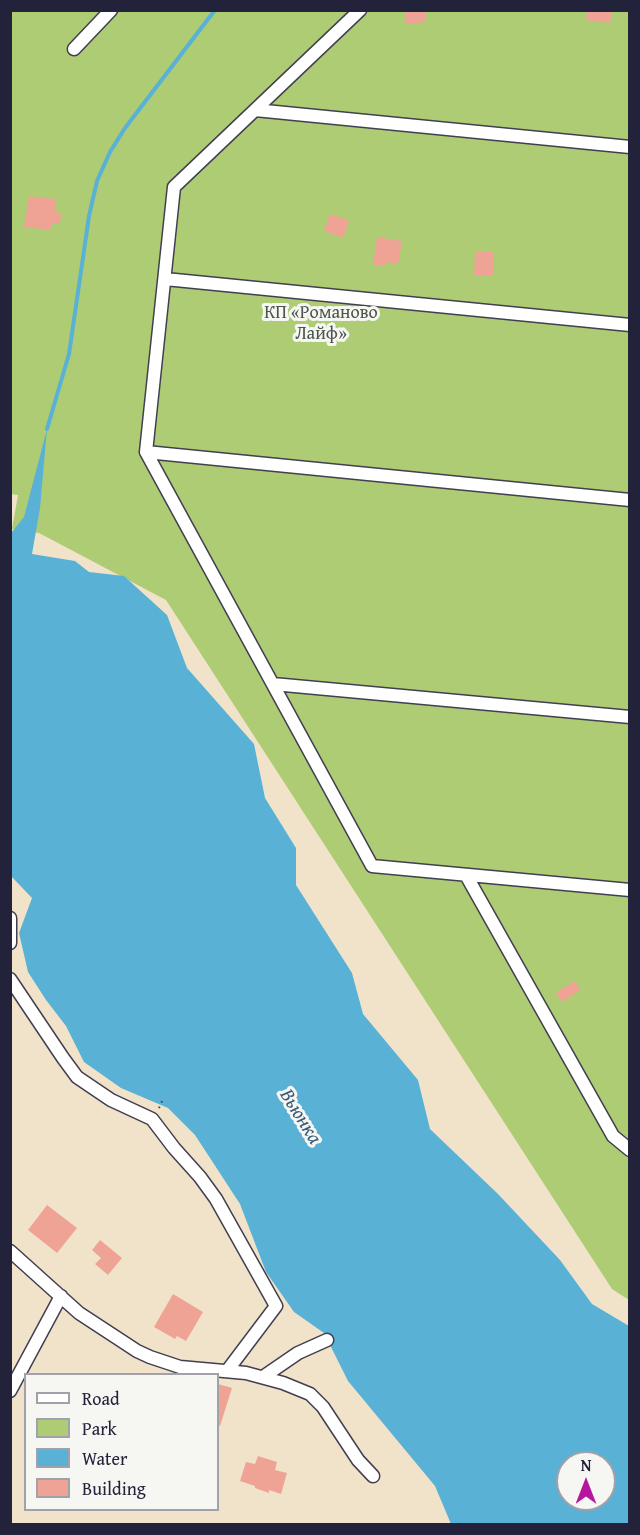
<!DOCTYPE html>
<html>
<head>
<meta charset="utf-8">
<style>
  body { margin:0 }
  #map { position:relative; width:640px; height:1535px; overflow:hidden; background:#f1e3ca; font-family:"Gentium Book Plus",serif }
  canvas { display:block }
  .frame { position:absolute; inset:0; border:12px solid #22223b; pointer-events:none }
  .legend { position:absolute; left:24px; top:1373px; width:195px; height:138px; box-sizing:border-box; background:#f6f6f2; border:2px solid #a1a1a9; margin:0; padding:8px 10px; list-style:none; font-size:18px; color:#22223b }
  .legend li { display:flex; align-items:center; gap:12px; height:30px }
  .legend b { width:30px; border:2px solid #a1a1a9 }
  .north { position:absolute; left:556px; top:1451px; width:60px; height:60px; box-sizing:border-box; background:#f6f6f2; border:2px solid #a1a1a9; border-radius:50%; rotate:0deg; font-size:16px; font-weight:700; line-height:24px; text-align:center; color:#22223b }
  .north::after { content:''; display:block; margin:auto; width:21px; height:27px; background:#b5179e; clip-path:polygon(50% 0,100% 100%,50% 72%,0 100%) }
</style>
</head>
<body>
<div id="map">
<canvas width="640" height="1535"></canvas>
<div class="frame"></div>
<ul class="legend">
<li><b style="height:8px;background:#fff"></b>Road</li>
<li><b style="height:16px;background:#adcc74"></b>Park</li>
<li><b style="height:16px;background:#59b1d6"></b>Water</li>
<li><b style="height:16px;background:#efa395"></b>Building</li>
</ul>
<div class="north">N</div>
</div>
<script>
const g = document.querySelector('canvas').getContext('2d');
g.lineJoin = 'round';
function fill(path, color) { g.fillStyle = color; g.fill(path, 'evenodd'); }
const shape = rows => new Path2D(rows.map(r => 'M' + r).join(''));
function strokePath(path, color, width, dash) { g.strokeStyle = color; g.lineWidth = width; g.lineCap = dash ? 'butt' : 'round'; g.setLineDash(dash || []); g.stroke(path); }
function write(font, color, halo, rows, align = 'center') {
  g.font = font + ' "Gentium Book Plus",serif'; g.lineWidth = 6; g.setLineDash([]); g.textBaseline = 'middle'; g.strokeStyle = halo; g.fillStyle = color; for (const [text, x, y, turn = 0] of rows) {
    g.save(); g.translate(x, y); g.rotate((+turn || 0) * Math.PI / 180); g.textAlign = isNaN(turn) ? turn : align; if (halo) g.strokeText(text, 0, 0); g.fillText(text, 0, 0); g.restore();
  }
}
fill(shape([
  [10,11,629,11,629,1300,612,1289,166,600,39,533,12,529,18,495,10,494]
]), '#adcc74');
fill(shape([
  [47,429,40,508,32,554,75,561,89,572,124,576,167,615,187,668,254,744,265,798,296,848,296,885,352,973,363,1014,418,1080,430,1129,498,1194,560,1260,592,1304,629,1326,629,1524,451,1524,435,1486,348,1381,324,1333,294,1312,266,1272,240,1204,195,1135,168,1108,121,1088,84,1062,66,1026,46,1000,28,972,19,933,32,898,11,876,11,533,24,517],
  [568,1463,604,1463,604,1499,568,1499]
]), '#59b1d6');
strokePath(shape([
  [47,429,69,354,89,216,97,181,110,152,125,128,215,10]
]), '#59b1d6', 4);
fill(shape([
  [405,10,425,10,426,22,406,24],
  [587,10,612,10,610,23,586,20],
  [29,196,56,199,55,212,61,213,60,224,52,224,52,230,24,227],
  [330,214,349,220,343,238,324,231],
  [377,237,402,241,398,264,386,262,385,266,373,265],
  [475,252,494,252,493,276,474,276],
  [575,981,580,990,562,1002,556,992],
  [47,1205,77,1228,57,1253,28,1230],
  [100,1240,122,1258,108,1275,95,1264,101,1258,92,1250],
  [173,1294,203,1312,186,1341,177,1336,175,1339,154,1327],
  [218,1384,232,1388,220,1426,218,1425],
  [258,1456,277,1462,275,1470,287,1473,281,1494,269,1490,269,1493,255,1488,255,1486,240,1481,246,1462,255,1464]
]), '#efa395');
const minor = shape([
  [360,10,174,187,146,452,630,500],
  [74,49,111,10],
  [255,110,630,147],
  [165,279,630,325],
  [146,452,372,866,630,890],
  [273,684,630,717],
  [466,875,613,1136,630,1150],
  [10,918,10,943],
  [10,979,63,1058,77,1077,111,1100,152,1119,174,1148,200,1177,216,1199,276,1306,227,1371],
  [10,1251,79,1313,137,1351,150,1357,180,1367,246,1373,283,1383,310,1394,323,1407,358,1460,373,1476],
  [263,1377,298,1353,327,1340],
  [10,1391,61,1296]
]);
strokePath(minor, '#413f50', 15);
strokePath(shape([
  [159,1108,163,1099]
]), '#413f50', 2, [1.5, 4.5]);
strokePath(minor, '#fff', 12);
write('18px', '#4c554c', '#f6f6f2', [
  ["КП «Романово",321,313],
  ["Лайф»",321,334]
]);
write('italic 20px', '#385b79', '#f6f6f2', [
  ["Вьюнка",300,1117,58]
]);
</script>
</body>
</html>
